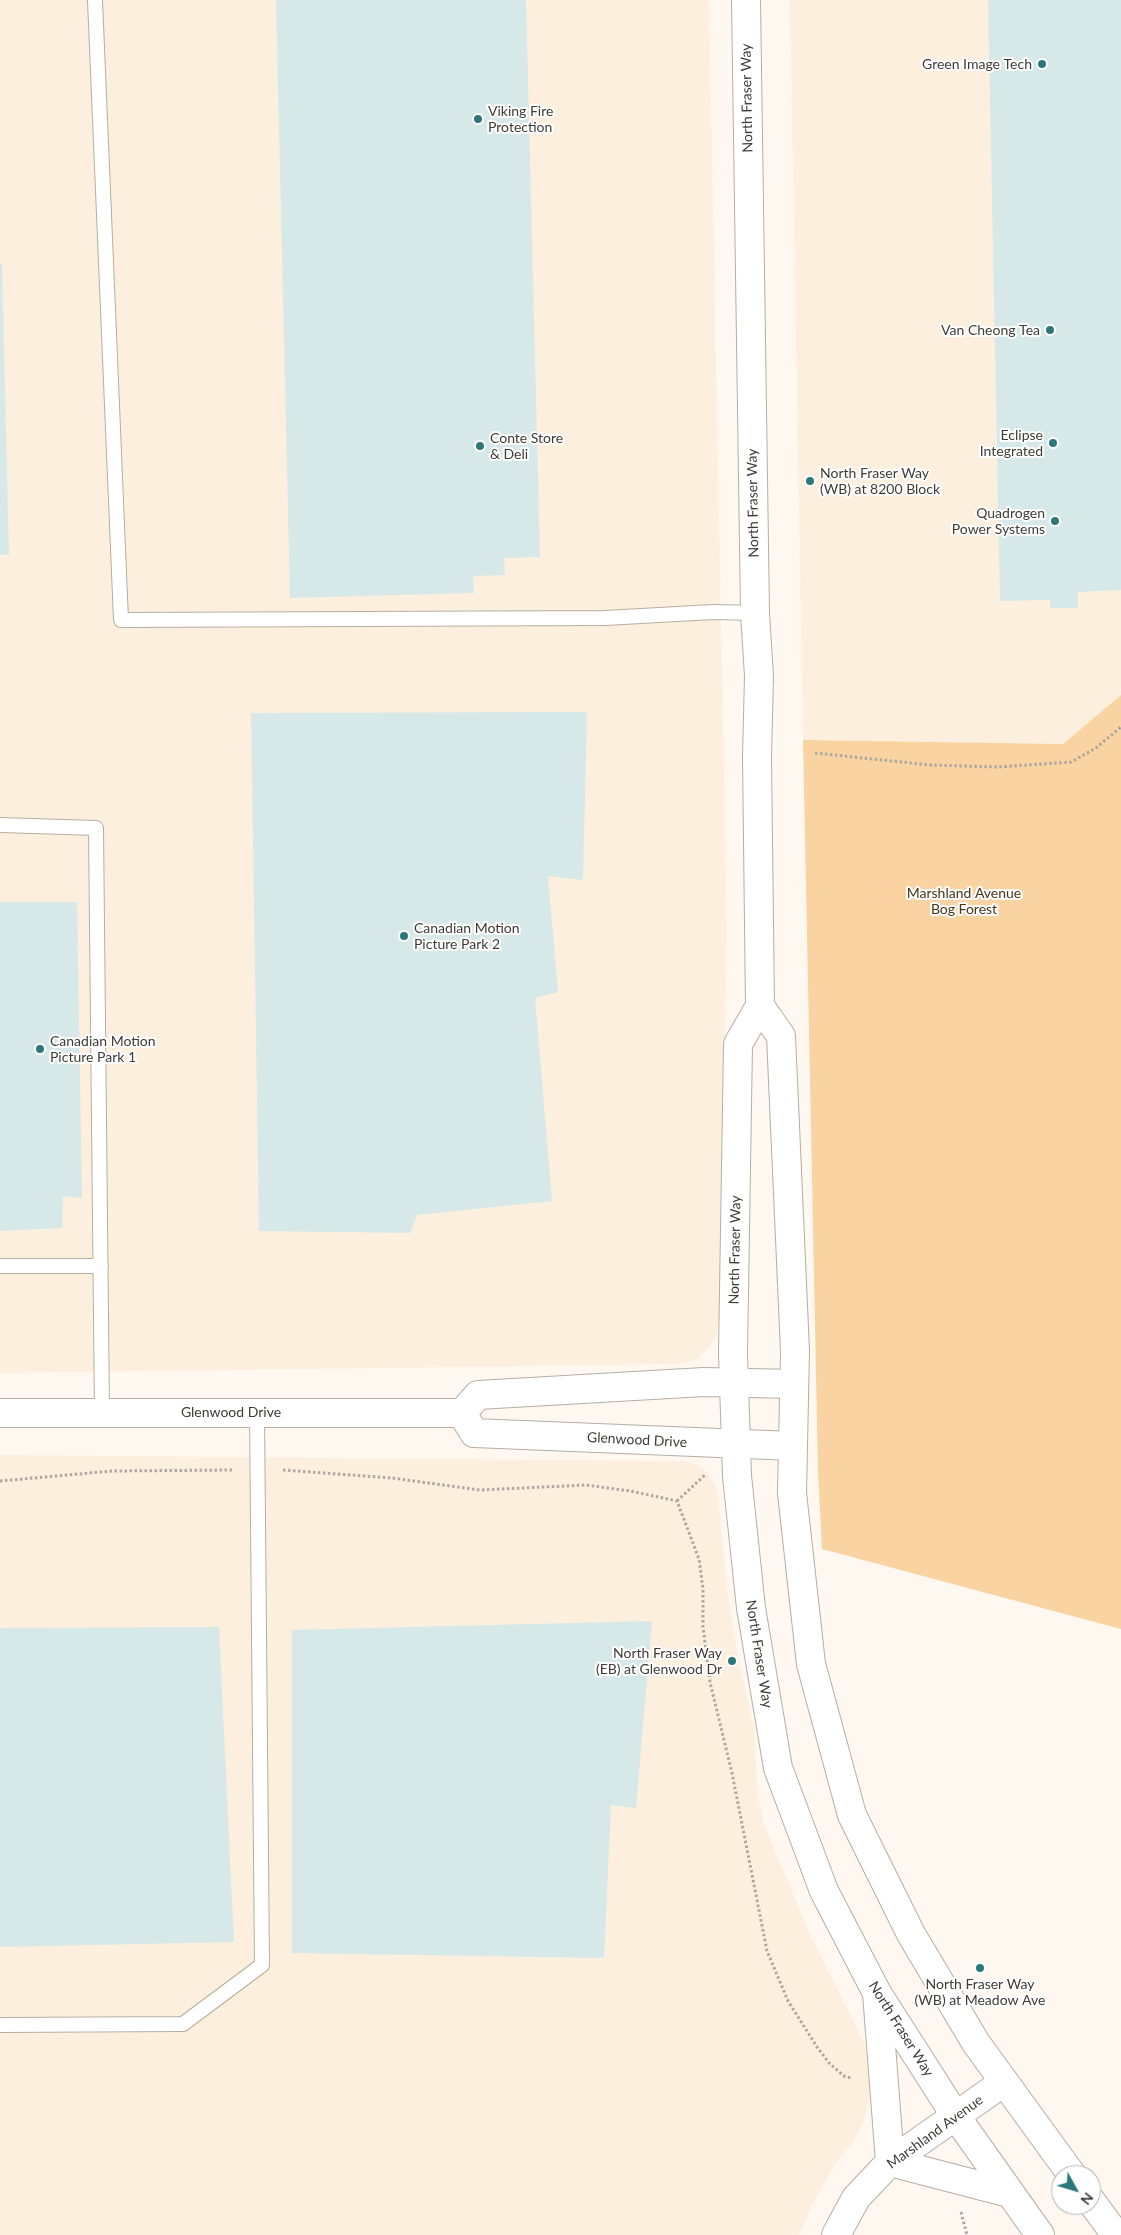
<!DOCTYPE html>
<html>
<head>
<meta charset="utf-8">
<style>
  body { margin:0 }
  #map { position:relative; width:1121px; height:2235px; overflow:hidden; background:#fef8f1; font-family:Lato,sans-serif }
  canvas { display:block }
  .north { position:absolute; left:1051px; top:2165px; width:50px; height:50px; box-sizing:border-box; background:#fff; border:1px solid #b2b1af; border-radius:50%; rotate:129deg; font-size:14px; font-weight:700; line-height:20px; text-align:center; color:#3f3c37 }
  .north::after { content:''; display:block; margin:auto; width:18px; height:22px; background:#2d777b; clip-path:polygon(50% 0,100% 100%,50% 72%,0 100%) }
</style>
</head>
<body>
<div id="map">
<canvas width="1121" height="2235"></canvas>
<div class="north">N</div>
</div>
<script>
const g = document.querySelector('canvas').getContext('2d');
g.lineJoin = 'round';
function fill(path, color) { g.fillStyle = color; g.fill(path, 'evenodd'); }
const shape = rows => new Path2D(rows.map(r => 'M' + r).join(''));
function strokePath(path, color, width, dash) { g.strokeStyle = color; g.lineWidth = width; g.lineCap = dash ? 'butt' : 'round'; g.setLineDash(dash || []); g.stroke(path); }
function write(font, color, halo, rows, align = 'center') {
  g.font = font + ' Lato,sans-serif'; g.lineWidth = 4; g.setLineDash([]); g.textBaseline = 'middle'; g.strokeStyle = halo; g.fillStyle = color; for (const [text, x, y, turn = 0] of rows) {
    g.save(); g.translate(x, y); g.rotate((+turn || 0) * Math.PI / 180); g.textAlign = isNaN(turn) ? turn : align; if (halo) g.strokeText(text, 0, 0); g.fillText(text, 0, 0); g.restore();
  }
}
fill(shape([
  [0,0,709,0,727,933,719,1319,717,1332,713,1342,698,1359,681,1364,0,1373],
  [790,0,1121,0,1121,695,1063,744,803,740],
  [0,1455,674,1461,689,1462,700,1466,707,1473,714,1483,718,1494,728,1594,737,1653,754,1728,758,1798,765,1827,811,1937,868,2050,873,2087,863,2122,854,2140,831,2170,814,2201,799,2235,0,2235]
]), '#fdefdd');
fill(shape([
  [1121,695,1121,1629,822,1549,818,1472,803,740,1063,744]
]), '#f9d4a2');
fill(shape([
  [276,0,526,0,540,557,504,558,505,575,473,576,474,593,290,598],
  [988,0,1121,0,1121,590,1078,592,1078,608,1050,608,1050,600,1000,601],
  [0,264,2,264,9,555,0,555],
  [587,712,583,880,548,876,558,992,535,998,552,1201,417,1215,410,1233,259,1231,251,713],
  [0,902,77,902,82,1198,63,1196,62,1228,0,1231],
  [652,1621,636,1808,611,1805,604,1958,292,1953,292,1630],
  [219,1627,234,1942,0,1947,0,1628]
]), '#d7e8e9');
const service = shape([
  [95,0,121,620,605,618,713,612,755,613],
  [0,825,96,828,102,1413],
  [0,1266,101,1266],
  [0,2025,183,2024,262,1965,257,1412]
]);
const minor = shape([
  [0,1413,462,1413],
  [462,1413,474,1433,793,1446],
  [462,1413,478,1395,704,1382,794,1384],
  [877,1993,890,2162,1009,2193],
  [836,2235,856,2198,890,2162,1004,2082]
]);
const tertiary = shape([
  [746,0,755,613,759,676,757,757,760,1006,738,1044,733,1353,737,1476,751,1608,778,1768,824,1891,877,1993,955,2115,1040,2235],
  [760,1006,781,1036,795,1351,792,1493,811,1664,852,1815,911,1934,976,2043,1072,2175],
  [1091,2201,1116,2235]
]);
strokePath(service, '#b6aea2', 16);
strokePath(minor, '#b6aea2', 30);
strokePath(tertiary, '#b6aea2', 30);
strokePath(shape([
  [815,753,930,765,998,767,1071,762,1096,748,1121,727],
  [283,1470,392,1478,480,1490,586,1485,630,1491,677,1501,699,1559,703,1589,703,1627,710,1682,732,1773,767,1951,788,2001,817,2047,829,2063,844,2076,851,2078],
  [0,1481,112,1471,234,1470],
  [677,1501,706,1474],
  [961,2212,967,2235]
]), '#ada8a2', 3, [2.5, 2.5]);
strokePath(service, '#fff', 14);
strokePath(minor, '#fff', 28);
strokePath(tertiary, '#fff', 28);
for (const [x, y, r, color] of [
  [1042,64,5,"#2d777b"],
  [478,119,5,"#2d777b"],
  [1050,330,5,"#2d777b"],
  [1053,443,5,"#2d777b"],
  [480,446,5,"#2d777b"],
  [810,481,5,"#2d777b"],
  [1055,521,5,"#2d777b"],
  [404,936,5,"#2d777b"],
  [40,1049,5,"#2d777b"],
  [732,1661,5,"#2d777b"],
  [980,1968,5,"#2d777b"]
]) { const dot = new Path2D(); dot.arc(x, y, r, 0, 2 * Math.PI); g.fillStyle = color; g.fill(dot); strokePath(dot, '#fff', 2); }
write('14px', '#3f3c37', '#fff', [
  ["Green Image Tech",1032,64],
  ["Viking Fire",488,111,"left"],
  ["Protection",488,127,"left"],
  ["Van Cheong Tea",1040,330],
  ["Eclipse",1043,435],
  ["Integrated",1043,451],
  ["Conte Store",490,438,"left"],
  ["& Deli",490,454,"left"],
  ["North Fraser Way",820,473,"left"],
  ["(WB) at 8200 Block",820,489,"left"],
  ["Quadrogen",1045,513],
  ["Power Systems",1045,529],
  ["Canadian Motion",414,928,"left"],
  ["Picture Park 2",414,944,"left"],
  ["Canadian Motion",50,1041,"left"],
  ["Picture Park 1",50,1057,"left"],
  ["North Fraser Way",722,1653],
  ["(EB) at Glenwood Dr",722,1669],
  ["North Fraser Way",980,1984,"center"],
  ["(WB) at Meadow Ave",980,2000,"center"]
], 'right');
write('14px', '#3f3c37', '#fff', [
  ["North Fraser Way",747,98,-91],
  ["North Fraser Way",753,503,-91],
  ["North Fraser Way",735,1250,-89],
  ["Glenwood Drive",231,1412],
  ["Glenwood Drive",637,1440,3],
  ["North Fraser Way",759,1654,81],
  ["North Fraser Way",901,2029,58],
  ["Marshland Avenue",935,2132,-36]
]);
write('14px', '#493519', '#fff', [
  ["Marshland Avenue",964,893],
  ["Bog Forest",964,909]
]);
</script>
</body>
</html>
